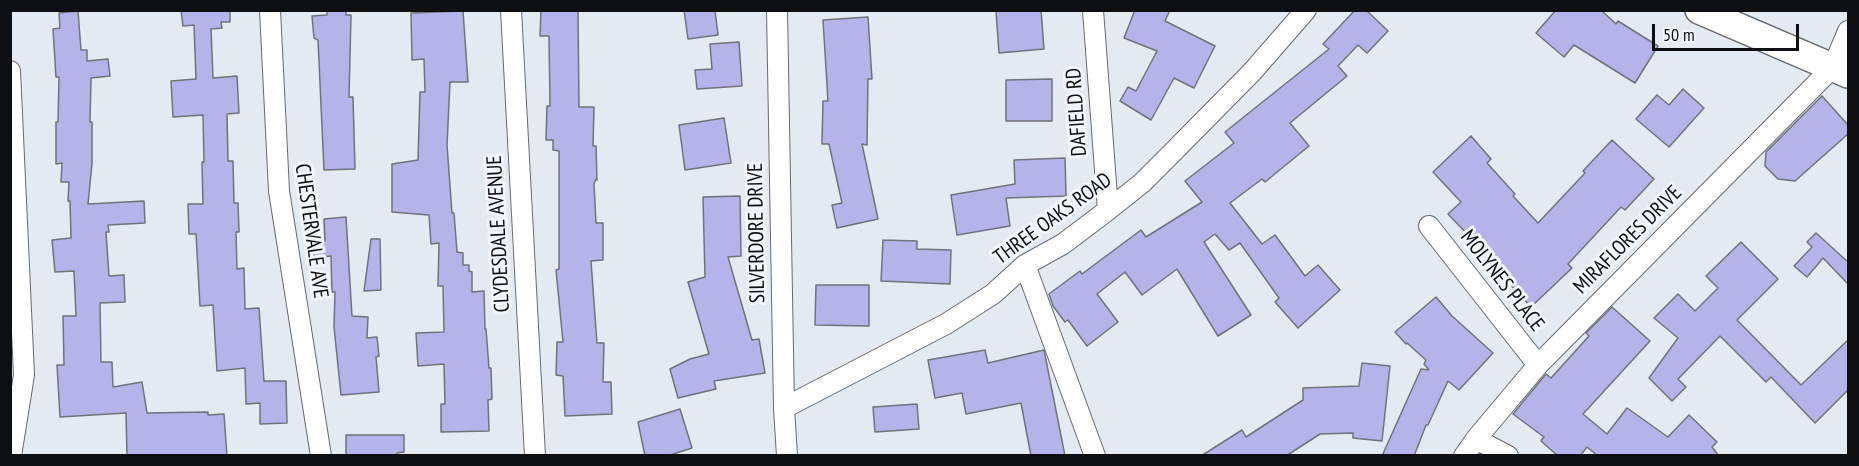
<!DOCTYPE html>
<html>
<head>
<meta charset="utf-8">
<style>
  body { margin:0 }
  #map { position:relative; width:1859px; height:466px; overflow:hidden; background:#e4eaf2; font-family:"PT Sans Narrow",sans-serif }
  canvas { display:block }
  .frame { position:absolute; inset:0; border:12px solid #0d0f12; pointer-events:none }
  .scale { position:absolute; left:1652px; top:24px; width:147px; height:27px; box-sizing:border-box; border:3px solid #0d0f12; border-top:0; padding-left:8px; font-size:18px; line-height:21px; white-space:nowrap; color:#0d0f12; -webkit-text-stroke:4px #f2f7fd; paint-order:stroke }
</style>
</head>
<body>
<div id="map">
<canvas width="1859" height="466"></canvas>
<div class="frame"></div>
<div class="scale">50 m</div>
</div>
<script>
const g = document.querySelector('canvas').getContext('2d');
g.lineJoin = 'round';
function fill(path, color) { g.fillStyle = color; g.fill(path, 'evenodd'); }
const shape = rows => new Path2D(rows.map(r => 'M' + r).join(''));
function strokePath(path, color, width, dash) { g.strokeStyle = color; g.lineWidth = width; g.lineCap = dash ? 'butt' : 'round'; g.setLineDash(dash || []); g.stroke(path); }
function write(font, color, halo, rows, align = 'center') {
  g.font = font + ' "PT Sans Narrow",sans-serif'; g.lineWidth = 6; g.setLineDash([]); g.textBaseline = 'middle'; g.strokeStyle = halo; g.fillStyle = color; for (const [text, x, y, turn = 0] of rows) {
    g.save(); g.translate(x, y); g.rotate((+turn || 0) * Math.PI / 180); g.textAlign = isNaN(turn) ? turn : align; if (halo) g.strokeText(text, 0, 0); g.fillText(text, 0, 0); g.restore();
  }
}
const building = shape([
  [181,10,230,10,230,22,221,22,222,28,211,29,213,78,237,76,239,113,227,114,228,161,233,161,234,203,238,203,239,232,236,232,237,269,244,268,245,309,259,308,264,381,286,381,287,423,260,424,260,403,246,404,245,368,217,371,213,305,200,306,196,234,189,234,188,204,203,204,202,162,204,162,203,115,173,117,171,81,196,79,194,25,183,26,181,10],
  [327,10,346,10,346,15,351,15,349,97,353,97,355,169,324,170,318,40,314,38,312,16,327,15,327,10],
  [541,10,578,10,579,107,594,107,593,146,596,146,597,180,596,179,594,184,596,223,603,223,603,260,591,261,597,343,604,343,603,382,611,382,612,414,565,416,563,376,556,375,557,342,563,342,556,270,559,269,559,151,553,150,553,140,546,140,547,106,550,106,549,36,540,36,541,10],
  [684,10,715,10,718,35,688,39,684,10],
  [1041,10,1044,49,999,53,996,11,1041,10],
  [1135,10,1170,10,1165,21,1215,46,1194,88,1174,78,1151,120,1120,101,1128,87,1136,91,1157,51,1124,38,1135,10],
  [1355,10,1366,10,1388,31,1367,53,1358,45,1338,66,1347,76,1290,123,1309,146,1265,182,1262,179,1230,203,1262,244,1275,235,1305,276,1318,265,1340,290,1298,328,1275,302,1279,298,1240,243,1229,250,1215,234,1204,242,1251,315,1218,336,1177,269,1142,295,1125,272,1097,294,1118,322,1087,346,1068,320,1065,322,1053,306,1049,294,1080,271,1082,274,1141,230,1146,237,1202,202,1185,181,1234,143,1225,132,1329,49,1323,44,1355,10],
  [1556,10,1601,10,1616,24,1618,21,1658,46,1635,83,1574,45,1564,57,1536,33,1556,10],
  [78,11,81,50,87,50,87,61,108,59,110,76,91,78,90,122,92,122,92,163,88,204,144,201,145,223,108,225,109,232,106,232,109,276,124,275,125,302,100,303,101,362,112,362,113,387,142,382,147,413,208,412,208,415,224,414,227,456,127,456,126,413,60,417,57,365,64,365,63,316,76,316,74,271,55,272,52,240,71,238,70,201,68,201,69,182,61,182,62,163,56,164,56,122,58,122,59,77,56,77,53,29,60,28,59,13,78,11],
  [463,11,468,82,450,82,447,145,452,213,454,213,457,252,463,253,463,265,469,265,469,271,472,272,472,292,484,291,485,329,486,329,489,368,491,368,492,399,488,400,489,431,441,432,441,404,445,404,444,364,418,366,416,333,444,332,443,286,438,286,439,243,431,244,429,215,392,212,392,164,418,160,420,92,425,92,424,59,412,60,411,13,463,11],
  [868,17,872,79,868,79,867,145,862,144,878,219,837,228,832,205,842,203,829,144,822,144,823,101,828,101,823,20,868,17],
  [739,42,742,86,697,89,695,70,712,69,710,44,739,42],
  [1052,79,1052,121,1006,121,1006,80,1052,79],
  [1683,89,1704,108,1669,147,1636,119,1657,95,1669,105,1683,89],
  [1822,96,1848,125,1848,134,1795,181,1778,179,1765,166,1766,152,1822,96],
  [724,118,731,163,685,170,679,125,724,118],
  [1471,136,1491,159,1487,163,1515,194,1513,196,1538,223,1585,173,1583,171,1612,140,1654,179,1625,210,1621,207,1568,264,1572,268,1531,307,1506,280,1511,275,1471,234,1469,236,1448,214,1461,202,1433,172,1471,136],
  [1065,158,1066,196,1006,198,1010,226,957,235,951,195,1015,184,1014,160,1065,158],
  [740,196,741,256,728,257,752,340,759,339,765,373,714,381,716,389,678,398,670,369,690,359,709,354,688,282,705,277,703,197,740,196],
  [346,217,352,316,368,317,367,338,377,337,379,356,376,357,379,392,341,395,334,327,335,292,332,292,331,256,314,258,313,242,325,241,324,219,346,217],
  [1816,233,1848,262,1848,284,1823,258,1807,277,1794,266,1812,247,1807,242,1816,233],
  [371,239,380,239,381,290,364,291,371,239],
  [883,240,917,241,917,249,951,250,950,284,881,281,883,240],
  [1741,242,1778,279,1737,320,1801,385,1848,340,1848,390,1815,423,1771,377,1766,382,1720,336,1678,379,1686,387,1672,401,1649,378,1678,338,1654,318,1678,294,1695,311,1718,288,1706,276,1741,242],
  [816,285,869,285,869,326,815,325,816,285],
  [1436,297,1452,316,1493,353,1459,390,1448,381,1428,425,1426,425,1414,456,1382,456,1421,369,1429,370,1424,364,1426,360,1407,343,1406,344,1395,332,1436,297],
  [1612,307,1650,341,1583,414,1607,434,1627,408,1668,437,1689,415,1717,442,1712,447,1719,456,1598,456,1587,447,1580,456,1558,456,1541,441,1544,437,1513,414,1546,374,1551,378,1589,336,1586,333,1612,307],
  [985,350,988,363,1044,350,1065,456,1031,456,1021,403,966,414,962,393,935,398,928,360,985,350],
  [1362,363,1390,366,1382,441,1353,438,1353,433,1320,434,1286,456,1201,456,1242,430,1246,437,1303,400,1303,388,1359,386,1362,363],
  [917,404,919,429,875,432,873,407,917,404],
  [680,409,692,448,667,456,645,456,638,422,680,409],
  [346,435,404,435,404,452,397,453,397,456,346,456,346,435]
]);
fill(building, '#b4b4eb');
strokePath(building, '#72727a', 1.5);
const minor = shape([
  [270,10,279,191,321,456],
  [511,10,535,456],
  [777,10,784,408,787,456],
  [1093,10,1108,210],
  [10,71,24,375,11,456],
  [1429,226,1538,365],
  [1025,265,1095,456],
  [784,408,946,324,993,294,1025,265,1063,244,1108,210,1142,183,1175,150,1252,72,1306,10],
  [1476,439,1508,456],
  [1464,456,1476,439,1538,365,1833,67,1848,31]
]);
const secondary = shape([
  [1699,10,1848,74]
]);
strokePath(minor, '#656b72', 22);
strokePath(secondary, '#656b72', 30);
strokePath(minor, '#fff', 20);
strokePath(secondary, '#fff', 27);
write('21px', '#0d0f12', '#f2f7fd', [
  ["DAFIELD RD",1077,112,-94],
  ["THREE OAKS ROAD",1053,219,-36],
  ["CHESTERVALE AVE",311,231,82],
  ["SILVERDORE DRIVE",757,233,-91],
  ["CLYDESDALE AVENUE",499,234,-93],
  ["MIRAFLORES DRIVE",1628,240,-45],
  ["MOLYNES PLACE",1502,281,52]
]);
</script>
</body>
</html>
